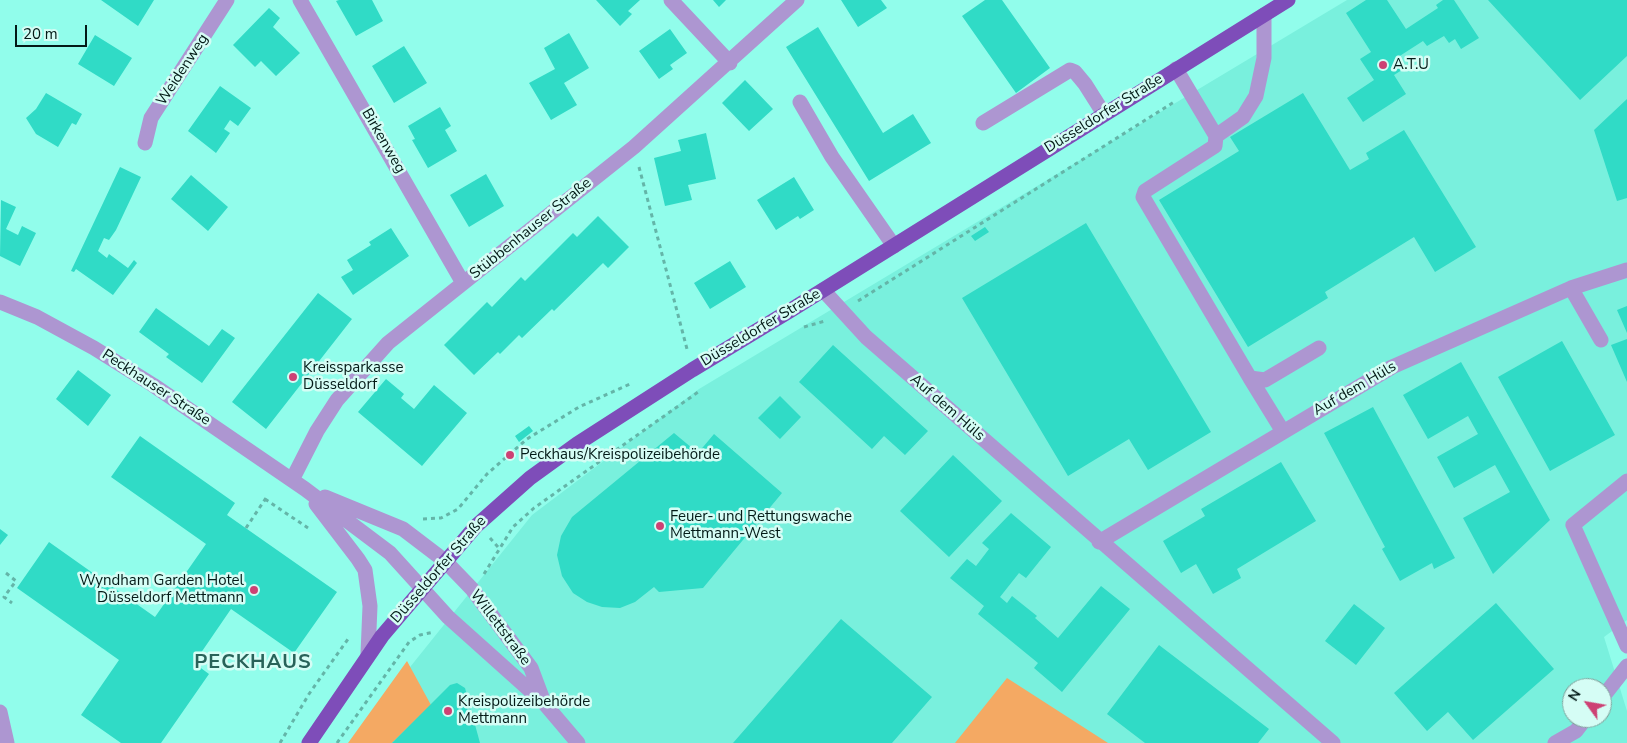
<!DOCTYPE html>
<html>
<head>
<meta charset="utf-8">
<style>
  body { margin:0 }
  #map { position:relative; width:1627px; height:743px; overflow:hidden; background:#91fdeb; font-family:"Nunito Sans",sans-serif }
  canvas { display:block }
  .north { position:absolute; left:1562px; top:678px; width:50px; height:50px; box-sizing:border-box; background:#d5fdf5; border:1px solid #81a29c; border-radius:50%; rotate:302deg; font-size:14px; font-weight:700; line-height:20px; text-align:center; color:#031a17 }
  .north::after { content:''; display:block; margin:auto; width:18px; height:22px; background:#cd4174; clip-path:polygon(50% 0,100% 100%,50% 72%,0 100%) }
  .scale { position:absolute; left:15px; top:25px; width:72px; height:22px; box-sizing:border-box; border:2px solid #031a17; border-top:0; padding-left:6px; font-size:15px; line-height:18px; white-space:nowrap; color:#031a17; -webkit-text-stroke:4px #d5fdf5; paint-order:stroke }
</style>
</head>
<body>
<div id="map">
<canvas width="1627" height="743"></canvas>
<div class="north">N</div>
<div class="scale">20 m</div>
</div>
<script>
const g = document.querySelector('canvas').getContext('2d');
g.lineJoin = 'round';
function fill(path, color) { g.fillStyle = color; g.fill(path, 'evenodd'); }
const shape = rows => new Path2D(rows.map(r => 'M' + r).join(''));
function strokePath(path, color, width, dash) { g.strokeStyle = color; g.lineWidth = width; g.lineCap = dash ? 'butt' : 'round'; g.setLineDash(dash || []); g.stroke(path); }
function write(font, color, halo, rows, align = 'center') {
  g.font = font + ' "Nunito Sans",sans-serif'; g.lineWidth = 5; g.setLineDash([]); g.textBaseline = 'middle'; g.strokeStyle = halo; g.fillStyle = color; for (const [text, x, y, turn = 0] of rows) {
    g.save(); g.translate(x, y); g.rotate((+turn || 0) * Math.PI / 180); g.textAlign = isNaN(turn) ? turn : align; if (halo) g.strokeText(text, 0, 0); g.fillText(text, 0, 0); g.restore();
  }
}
fill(shape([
  [1347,0,1627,0,1627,620,1604,637,1627,711,1627,743,357,743,370,717,532,515,699,389],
  [1572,688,1602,688,1602,718,1572,718]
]), '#79f0dd');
fill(shape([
  [407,661,431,705,392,743,348,743],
  [1007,678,1108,743,955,743]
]), '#f4a963');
fill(shape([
  [101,0,154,0,138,26],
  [339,0,372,0,383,21,356,36,336,1],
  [596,0,640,0,628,11,632,14,620,26],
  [713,0,726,0,719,7],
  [841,0,881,0,887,8,858,27],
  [985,0,1002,0,1050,68,1016,93,962,16],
  [1366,0,1387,0,1406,29,1438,8,1436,5,1443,0,1454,0,1479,38,1461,49,1455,39,1449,43,1444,36,1427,46,1423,41,1395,59,1402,70,1394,75,1406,94,1363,122,1347,98,1374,80,1360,59,1371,52,1346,13],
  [1488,0,1627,0,1627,56,1580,100],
  [269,8,280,18,273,27,300,53,276,76,261,61,255,67,233,45],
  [818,27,883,133,913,114,931,143,869,181,786,47],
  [670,29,687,53,670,65,673,69,659,79,639,51],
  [569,33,589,68,564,83,577,105,551,120,529,83,555,69,544,48],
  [95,35,132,58,114,86,78,64],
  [404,46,427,83,394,103,372,66],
  [745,80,773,109,749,131,722,103],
  [220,86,251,108,238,126,230,120,224,129,230,133,216,153,188,131],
  [46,93,82,114,76,125,72,123,58,147,36,134,26,118,36,109],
  [1303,93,1350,170,1369,159,1366,153,1404,130,1476,247,1435,272,1414,237,1325,292,1328,298,1248,347,1159,200,1239,151,1230,137],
  [1627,99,1627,198,1617,201,1594,130],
  [440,107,451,126,445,130,457,151,428,168,412,140,415,139,408,126],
  [706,133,716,179,688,185,692,200,665,206,654,158,681,151,678,140],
  [120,167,141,177,116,230,109,240,104,238,98,251,107,258,109,254,128,268,134,260,137,263,113,295,76,269,74,272,71,271],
  [486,174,504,206,469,227,450,195],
  [191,175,228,207,208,231,171,199],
  [794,177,814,210,800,219,798,216,776,230,757,200],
  [1,200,16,207,6,229,18,235,22,226,36,233,20,266,0,256],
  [598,216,629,247,608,268,603,263,554,311,552,309,522,338,519,335,500,354,498,352,474,375,444,345,487,302,492,307,521,277,525,281,573,233,577,237],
  [1086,223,1211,432,1148,470,1129,439,1068,476,962,298],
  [985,227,989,232,975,241,971,236],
  [391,228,409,256,353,295,341,277,353,270,347,260,371,245,369,242],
  [730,261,746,287,710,309,694,283],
  [318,293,352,319,266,429,232,402],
  [1627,306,1627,333,1617,310],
  [156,308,209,346,222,329,235,338,202,383,166,357,169,354,139,332],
  [1627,339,1627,382,1611,345],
  [1562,341,1615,435,1550,471,1498,377],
  [833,345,928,431,905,455,884,436,872,449,799,382],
  [1461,362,1550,520,1493,574,1463,518,1510,492,1495,465,1454,488,1437,457,1478,434,1468,416,1428,439,1403,395],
  [78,370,111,395,88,426,56,399],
  [386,379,404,394,401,398,414,409,434,385,467,413,422,466,358,412],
  [780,396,801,417,780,439,758,418],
  [1373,407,1455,558,1434,569,1432,563,1400,581,1382,549,1385,547,1324,433],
  [529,426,533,431,519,442,515,436],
  [674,433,698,453,714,434,782,493,703,588,659,592,654,587,635,602,620,608,602,607,587,602,573,593,562,576,557,555,561,536,572,517],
  [140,436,235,503,227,515,337,592,294,653,231,609,194,663,209,674,161,743,121,743,81,715,119,660,17,588,49,542,155,617,206,544,111,477],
  [953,455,1002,501,949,557,900,511],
  [1281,462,1316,521,1237,569,1241,578,1213,594,1196,564,1181,573,1163,541,1205,516,1201,509],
  [1011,513,1051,547,1026,578,1019,573,1000,597,1007,603,1012,596,1037,616,1035,618,1058,638,1101,586,1130,609,1062,692,1034,668,1038,663,978,614,984,606,950,578,967,559,976,566,989,549,982,543],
  [0,529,8,535,0,545],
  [1496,603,1554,669,1473,740,1448,712,1427,731,1394,693],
  [1354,604,1385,628,1356,665,1325,641],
  [841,619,932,697,892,743,733,743],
  [1159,645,1269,729,1258,743,1145,743,1107,714],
  [457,683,465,688,480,743,392,743,450,685]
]), '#30dbc6');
strokePath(shape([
  [639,167,687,349],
  [858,301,1174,102],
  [804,327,825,321],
  [265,499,308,528],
  [423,519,441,518,458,509,487,474,527,439,579,407,630,384],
  [246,528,268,495],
  [490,538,498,547],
  [6,573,16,581,4,597,12,603],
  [484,574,513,527,534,508,701,390],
  [280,743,309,694,348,639],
  [337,743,409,642,420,635,434,632]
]), '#64b5a8', 3, [4, 4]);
strokePath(shape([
  [300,0,463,283],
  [671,0,730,63],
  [1176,69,1216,136,1215,146,1145,191,1143,197,1250,378,1265,380,1319,348],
  [800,102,832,157,894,246],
  [983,123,1070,70,1075,72,1085,84,1104,114],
  [1216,136,1243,117,1256,96,1264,58,1264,15],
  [145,143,151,118,227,0],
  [1571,288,1601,340],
  [823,290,866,337,1333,743],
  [0,302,37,317,94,348,153,385,305,489,390,553,448,617,544,703,578,743],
  [1250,378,1282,430],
  [292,480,317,431,337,400,388,343,634,147,797,0],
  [1627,481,1573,525,1627,646],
  [325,497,403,529,445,561,472,589,531,668,543,700],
  [316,504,358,559,365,570,370,606,368,654],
  [1099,542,1392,367,1571,288,1627,270],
  [1602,698,1627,666],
  [0,712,7,743],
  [1555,743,1576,731,1586,718]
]), '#ad96d1', 15);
strokePath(shape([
  [309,743,382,636,476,526,530,478,577,444,692,370,791,310,1288,0]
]), '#7e4db9', 15);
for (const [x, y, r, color] of [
  [1383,65,5,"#cd4174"],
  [293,377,5,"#cd4174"],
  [510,455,5,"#cd4174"],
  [660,526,5,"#cd4174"],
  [254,590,5,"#cd4174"],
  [448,711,5,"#cd4174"]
]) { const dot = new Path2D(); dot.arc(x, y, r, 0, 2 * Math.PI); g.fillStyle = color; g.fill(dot); strokePath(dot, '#d5fdf5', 2); }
write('15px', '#031a17', '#d5fdf5', [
  ["A.T.U",1393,65],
  ["Kreissparkasse",303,368],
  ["Düsseldorf",303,385],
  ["Peckhaus/Kreispolizeibehörde",520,455],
  ["Feuer- und Rettungswache",670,517],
  ["Mettmann-West",670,534],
  ["Wyndham Garden Hotel",244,581,"right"],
  ["Düsseldorf Mettmann",244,598,"right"],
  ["Kreispolizeibehörde",458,702],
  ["Mettmann",458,719]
], 'left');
write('15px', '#031a17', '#d5fdf5', [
  ["Weidenweg",183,70,-57],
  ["Düsseldorfer Straße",1104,114,-32],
  ["Birkenweg",383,141,60],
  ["Stübbenhauser Straße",531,229,-39],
  ["Düsseldorfer Straße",761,328,-31],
  ["Peckhauser Straße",156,388,33],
  ["Auf dem Hüls",1355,389,-30],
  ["Auf dem Hüls",947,408,41],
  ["Düsseldorfer Straße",439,570,-49],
  ["Willettstraße",500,628,53]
]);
g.letterSpacing = '1px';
write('bold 20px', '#286259', '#d5fdf5', [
  ["PECKHAUS",253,663]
]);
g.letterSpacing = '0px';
</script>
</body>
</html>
